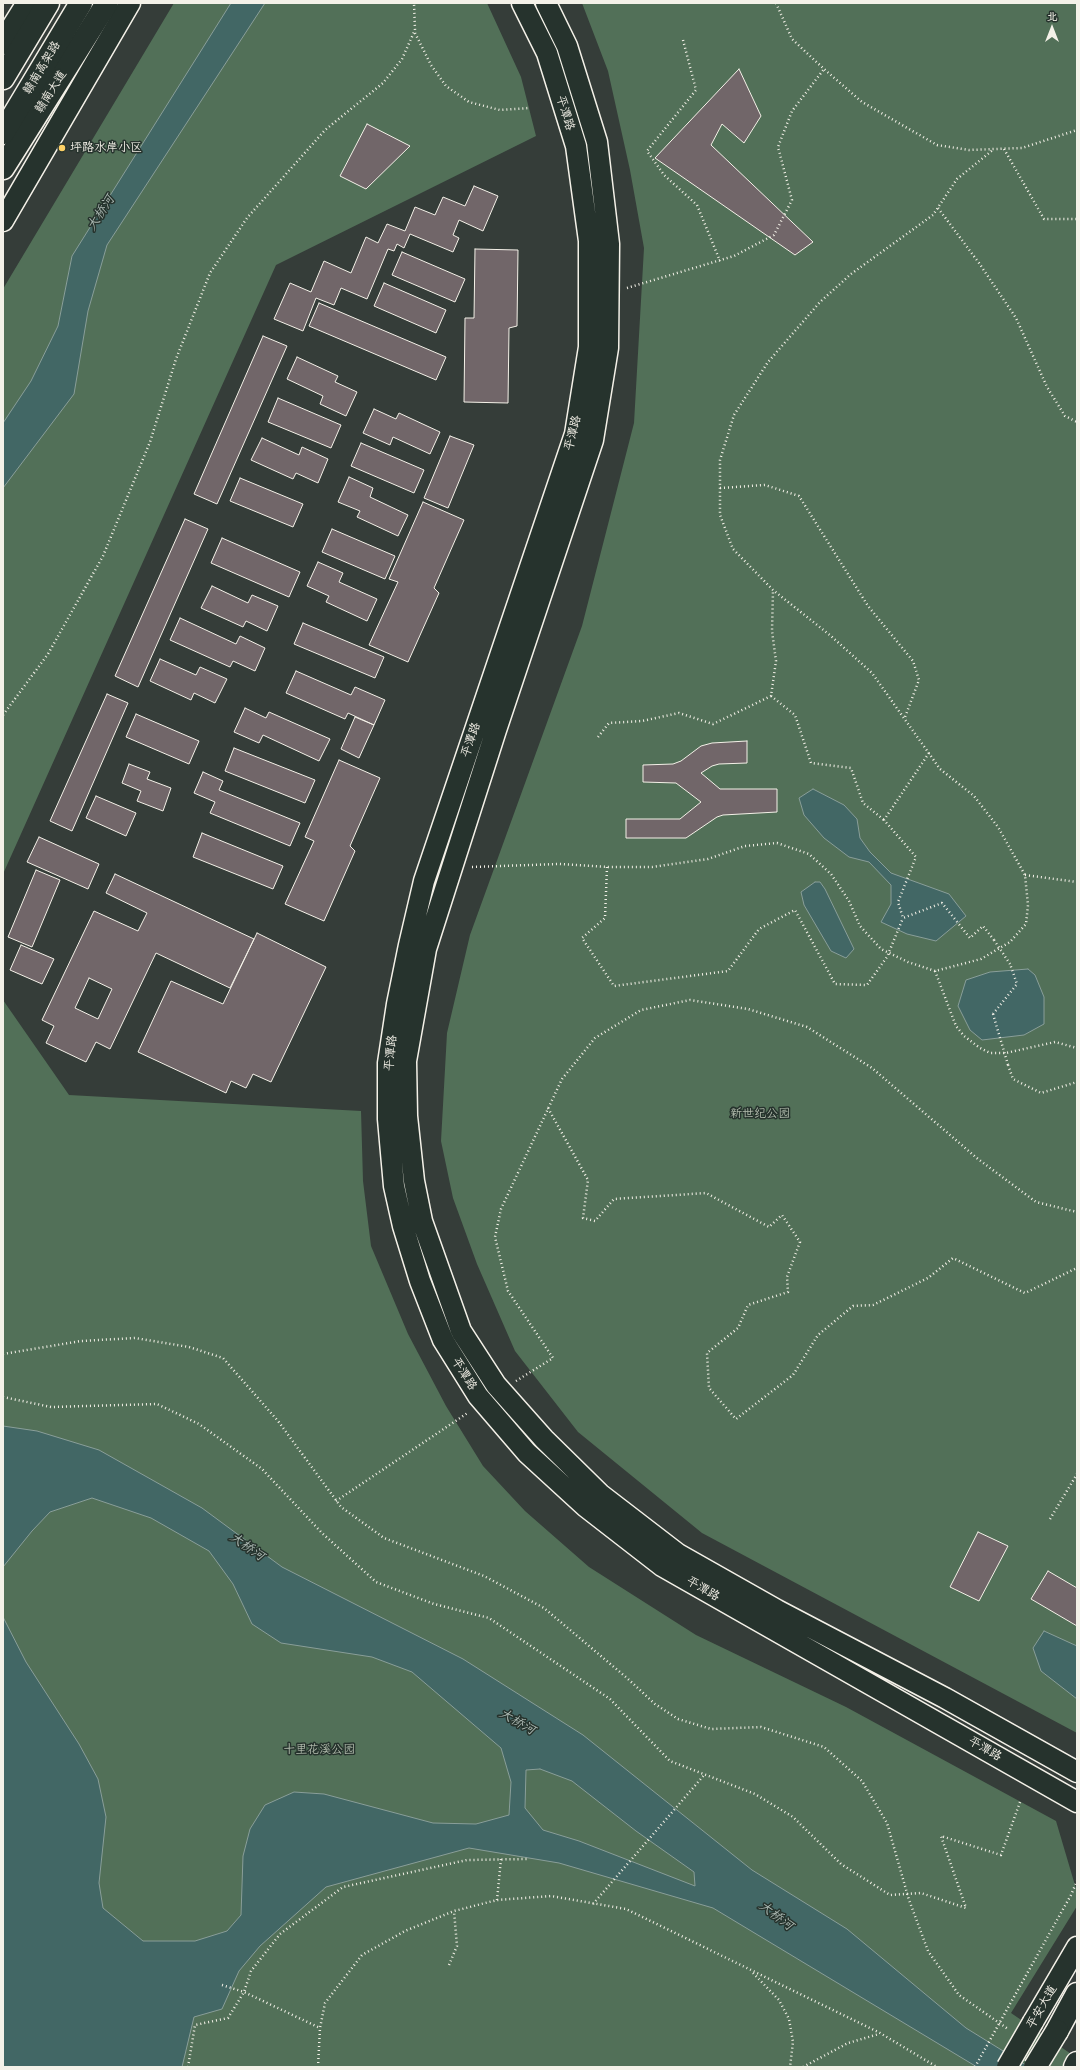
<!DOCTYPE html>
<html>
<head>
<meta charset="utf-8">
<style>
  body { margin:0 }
  #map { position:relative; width:1080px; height:2070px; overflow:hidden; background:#353d39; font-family:"Patrick Hand","LXGW WenKai TC",sans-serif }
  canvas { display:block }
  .frame { position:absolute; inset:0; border:4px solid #f4f1e8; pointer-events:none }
  .north { position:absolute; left:1032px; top:8px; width:40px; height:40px; -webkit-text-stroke:3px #26332d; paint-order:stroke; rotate:0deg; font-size:11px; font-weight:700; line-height:16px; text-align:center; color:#f4f1e8 }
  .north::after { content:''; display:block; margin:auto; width:14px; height:18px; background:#f4f1e8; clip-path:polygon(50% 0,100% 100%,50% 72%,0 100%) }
</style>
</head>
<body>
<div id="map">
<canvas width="1080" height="2070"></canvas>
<div class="frame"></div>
<div class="north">北</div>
</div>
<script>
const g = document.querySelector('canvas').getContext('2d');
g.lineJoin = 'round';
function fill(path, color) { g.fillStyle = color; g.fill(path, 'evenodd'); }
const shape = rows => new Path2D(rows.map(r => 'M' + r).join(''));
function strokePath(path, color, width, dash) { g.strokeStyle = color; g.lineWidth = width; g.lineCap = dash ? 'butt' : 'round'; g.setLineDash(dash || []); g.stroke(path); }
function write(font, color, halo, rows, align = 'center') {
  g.font = font + ' "Patrick Hand","LXGW WenKai TC",sans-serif'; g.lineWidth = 3; g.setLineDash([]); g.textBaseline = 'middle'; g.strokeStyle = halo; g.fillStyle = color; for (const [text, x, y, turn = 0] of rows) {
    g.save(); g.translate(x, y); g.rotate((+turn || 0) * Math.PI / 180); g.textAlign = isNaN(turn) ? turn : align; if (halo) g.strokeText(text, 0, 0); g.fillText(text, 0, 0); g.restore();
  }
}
fill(shape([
  [174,3,487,3,521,77,536,136,276,265,3,874,3,289],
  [582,3,1077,3,1077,1733,702,1533,578,1432,515,1351,477,1264,453,1198,441,1141,447,1033,470,935,582,626,634,423,644,248,630,170,608,71],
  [3,1000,69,1095,361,1111,363,1181,371,1246,408,1334,446,1406,483,1466,525,1511,589,1567,696,1635,846,1707,1056,1821,1077,1892,1077,1906,1011,2013,1077,2058,1077,2067,3,2067]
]), '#527058');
const water = shape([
  [231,3,265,3,107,245,88,311,74,394,3,488,3,423,31,381,58,326,72,256,231,3],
  [813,789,844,805,857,819,860,838,870,852,891,873,949,894,966,916,936,941,907,934,881,922,891,904,891,885,869,862,849,857,824,838,804,815,799,798,813,789],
  [815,882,820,882,825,889,854,949,846,958,831,951,804,905,801,892,815,882],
  [1028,969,1035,975,1044,997,1044,1024,1024,1035,982,1040,970,1030,958,1006,966,980,990,972,1028,969],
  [3,1426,37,1431,99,1450,202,1508,282,1567,463,1659,583,1735,752,1870,847,1929,966,2028,1029,2067,977,2067,713,1908,559,1863,469,1848,326,1887,260,1946,239,1971,222,2009,194,2017,182,2067,3,2067,3,1617,26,1662,79,1744,98,1779,106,1817,99,1883,103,1908,143,1941,195,1941,227,1931,241,1915,243,1856,250,1829,265,1805,294,1792,324,1794,433,1823,476,1824,509,1815,511,1782,501,1748,412,1672,372,1657,281,1643,252,1624,233,1584,209,1551,151,1518,92,1498,50,1512,32,1531,3,1567,3,1426],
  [540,1769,572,1781,636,1831,694,1872,695,1886,579,1841,543,1830,525,1808,526,1770,540,1769],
  [1044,1631,1077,1646,1077,1699,1041,1671,1033,1648,1044,1631]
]);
fill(water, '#426765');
strokePath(water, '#899e99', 1);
const building = shape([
  [739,69,761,116,744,143,722,124,711,145,813,242,795,255,655,158,739,69],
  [367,124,410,146,366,189,340,176,367,124],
  [474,186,498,196,483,231,459,220,453,235,459,238,453,252,410,234,404,248,397,244,394,251,388,249,367,299,341,288,334,305,316,298,303,331,274,319,290,283,311,292,324,261,351,273,366,237,378,243,387,224,405,231,415,207,435,215,443,197,465,206,474,186],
  [475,249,518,250,517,326,509,328,508,403,464,402,465,318,474,318,475,249],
  [402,252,465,279,455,302,392,275,402,252],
  [384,283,446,310,436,333,374,306,384,283],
  [319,303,446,357,436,380,309,326,319,303],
  [263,336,287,346,217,504,194,494,263,336],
  [297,357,338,376,335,382,357,392,346,416,320,404,323,396,287,379,297,357],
  [278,398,341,425,331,448,268,422,278,398],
  [374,409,396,419,399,413,440,432,430,454,393,437,390,445,363,433,374,409],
  [450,436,474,445,448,508,424,498,450,436],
  [262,438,299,455,302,447,328,459,318,483,296,473,293,479,251,460,262,438],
  [361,443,424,470,414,493,351,466,361,443],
  [349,477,373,488,370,497,408,515,398,536,357,517,360,511,338,502,349,477],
  [240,478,303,504,293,527,230,501,240,478],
  [423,502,464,520,434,588,439,593,408,662,369,645,398,582,389,579,423,502],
  [185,519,208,529,138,687,115,676,185,519],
  [332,529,395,556,385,579,322,552,332,529],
  [222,538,300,572,289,597,211,563,222,538],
  [318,562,343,573,339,582,377,599,367,621,326,602,329,596,307,586,318,562],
  [212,586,248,603,252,595,278,606,267,631,246,621,243,627,201,608,212,586],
  [180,618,236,644,240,636,265,648,255,671,233,661,230,667,170,640,180,618],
  [303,623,384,657,375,678,294,644,303,623],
  [160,659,196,675,200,667,227,679,215,703,194,693,191,700,150,681,160,659],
  [296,671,351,695,355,687,385,700,374,725,348,713,345,719,286,693,296,671],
  [107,694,128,703,72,831,50,821,107,694],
  [245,708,266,718,269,712,330,739,319,761,263,735,259,743,234,732,245,708],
  [136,714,199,741,189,764,126,737,136,714],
  [355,717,374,725,359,758,341,749,355,717],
  [747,741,747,763,719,764,712,766,701,773,720,789,777,789,777,812,723,815,717,817,686,838,626,838,626,819,680,819,701,802,676,783,643,782,643,765,673,764,681,761,701,746,712,743,747,741],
  [234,748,315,780,305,803,225,771,234,748],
  [339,760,380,778,350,846,355,851,324,921,285,904,314,841,305,837,339,760],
  [129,764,150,772,147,779,171,788,163,811,137,801,141,791,122,783,129,764],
  [203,772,223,781,219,790,300,823,290,846,210,813,215,802,194,793,203,772],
  [96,796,136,813,126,836,86,818,96,796],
  [202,833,283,866,273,889,193,857,202,833],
  [39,837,99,864,88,889,27,862,39,837],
  [36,870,60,880,32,947,8,937,36,870],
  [115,874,254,939,230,988,156,953,110,1049,96,1042,86,1062,46,1043,54,1026,42,1020,94,911,138,931,147,913,106,893,115,874],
  [89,978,112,989,98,1019,75,1008,89,978],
  [257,933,326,967,271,1082,253,1074,246,1088,231,1081,226,1093,138,1052,171,981,223,1004,257,933],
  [21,945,54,959,42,984,10,970,21,945],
  [978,1532,1008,1546,979,1601,950,1587,978,1532],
  [1048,1571,1077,1588,1077,1626,1031,1599,1048,1571]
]);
fill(building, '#716669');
strokePath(building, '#f4f1e8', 1);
const secondary = shape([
  [522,3,547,53,576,146,589,241,589,347,575,434,424,881,409,945,397,1004,388,1063,388,1119,394,1186,403,1226,420,1281,443,1340,478,1396,527,1453,586,1507,662,1566,1077,1802],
  [546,3,567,46,597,142,609,244,608,348,593,440,496,730,426,949,406,1061,407,1116,414,1181,422,1221,461,1331,496,1385,544,1439,600,1494,678,1554,777,1610,945,1698,1077,1772],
  [3,221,130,3],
  [1033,2022,1077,1947]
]);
const primary = shape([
  [3,43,28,3],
  [3,168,107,3],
  [1057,2031,1077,1994],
  [1075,2067,1077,2063]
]);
const highway = shape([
  [3,78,48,3],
  [3,133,81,3]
]);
strokePath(secondary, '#f4f1e8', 23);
strokePath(primary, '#f4f1e8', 25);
strokePath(highway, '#f4f1e8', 25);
strokePath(shape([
  [776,3,792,39,824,69,862,102,937,145,969,150,1022,148,1077,130],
  [415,33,431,65,446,86,469,102,500,110,529,108],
  [683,40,696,90,647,151,664,175,697,205,720,261],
  [1004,149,1044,219,1077,219],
  [938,208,979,263,1016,318,1047,387,1065,416,1077,422],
  [627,288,734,256,774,235,792,200,778,147,792,111,824,69],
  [720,488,765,485,799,496,868,606,913,661,919,680,905,717],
  [771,696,795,715,811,763,851,768,863,803,884,820],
  [3,715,48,654,103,556,150,442,176,359,210,273,247,218,325,130,383,83,402,59,415,30,414,3],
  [598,737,609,723,642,721,679,713,713,724,771,696,776,661,772,631,773,591],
  [929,753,884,820,916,857,898,902,903,918,942,903,970,938,983,926,994,940],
  [472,867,559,864,607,867,652,867,708,859,745,846,777,843,809,854,831,874,849,901,860,926,881,949,908,962,935,971,981,959,1010,942,1026,924,1028,905,1025,875,998,827,974,796,940,769,872,673,831,636,773,590,733,549,720,515,720,460,734,415,768,362,820,302,851,274,933,215,957,179,994,149],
  [607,867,605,918,582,938,614,986,728,971,759,929,795,910,835,984,867,985,887,957,903,918],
  [1025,875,1077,882],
  [935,971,956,1026,964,1036,980,1048,990,1053,1006,1053,1055,1042,1077,1048],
  [993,1014,1017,984,1010,964],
  [1008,1065,1013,1079,1041,1093,1077,1082],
  [548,1108,588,1180,583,1218,595,1221,614,1199,706,1193,769,1227,782,1215,800,1242,787,1277,788,1292,748,1305,738,1328,707,1353,709,1388,736,1419,793,1375,818,1335,853,1306,873,1305,928,1278,953,1258,1025,1293,1077,1268],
  [3,1354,81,1341,135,1338,189,1347,223,1358,278,1421,341,1507,384,1538,484,1576,544,1608,627,1678,655,1704,678,1719,711,1729,761,1727,824,1747,862,1781,887,1823,909,1900,928,1951,959,1995,1008,2029],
  [516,1381,553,1358,508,1291,495,1237,501,1209,562,1079,595,1038,641,1010,690,1000,748,1009,807,1027,872,1068,978,1159,1036,1202,1077,1212],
  [3,1397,51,1407,157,1404,199,1424,262,1469,322,1533,376,1582,434,1604,489,1618,610,1699,670,1761,755,1794,793,1817,841,1864,890,1895,921,1893,966,1908,941,1836,1001,1855,1020,1802],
  [336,1501,469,1412],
  [1050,1519,1077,1474],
  [497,1900,501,1859],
  [593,1904,705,1774],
  [449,1965,457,1946,454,1911],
  [753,1973,779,2000,789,2019,793,2042,790,2067],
  [222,1985,244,1992,320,2028],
  [1010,2004,1071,1895,1077,1881],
  [188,2067,195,2025,228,2018,244,1992,251,1971,280,1934,343,1887,467,1860,528,1859],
  [318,2067,320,2028,325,2003,362,1955,405,1931,454,1911,497,1900,551,1896,626,1909,880,2033,937,2067],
  [803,2067,848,2043,879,2034]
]), '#f4f1e8', 2.5, [1, 3]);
strokePath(secondary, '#26332d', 20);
strokePath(primary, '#26332d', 22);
strokePath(highway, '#26332d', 22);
const secondaryBridge = shape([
  [1007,2067,1033,2022]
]);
const primaryBridge = shape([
  [1035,2067,1057,2031]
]);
strokePath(secondaryBridge, '#f4f1e8', 23, []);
strokePath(primaryBridge, '#f4f1e8', 25, []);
strokePath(shape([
  [994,940,1010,964],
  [993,1014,1008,1065],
  [975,2067,1010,2004]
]), '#f4f1e8', 2.5, [1, 3]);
strokePath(secondaryBridge, '#26332d', 20);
strokePath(primaryBridge, '#26332d', 22);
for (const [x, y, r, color] of [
  [62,148,4,"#ffd166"]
]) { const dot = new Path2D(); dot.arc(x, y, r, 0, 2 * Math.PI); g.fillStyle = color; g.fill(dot); strokePath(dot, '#26332d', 1.5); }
write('12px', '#f4f1e8', '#26332d', [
  ["赣南高架路",42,68,-59],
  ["赣南大道",51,92,-58],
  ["平潭路",565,113,73],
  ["平潭路",573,433,-76],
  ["平潭路",471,740,-71],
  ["平潭路",391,1053,-84],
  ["平潭路",464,1374,58],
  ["平潭路",703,1589,30],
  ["平潭路",985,1749,30],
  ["平安大道",1042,2007,-60]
]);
write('12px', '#f4f1e8', '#26332d', [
  ["坪路水岸小区",70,148]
], 'left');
write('12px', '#b3bdae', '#26332d', [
  ["新世纪公园",760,1114],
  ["十里花溪公园",319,1750]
]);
write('italic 13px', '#adbab4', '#26332d', [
  ["大桥河",101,213,-57],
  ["大桥河",247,1547,35],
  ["大桥河",517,1722,30],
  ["大桥河",776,1916,37]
]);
</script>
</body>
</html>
